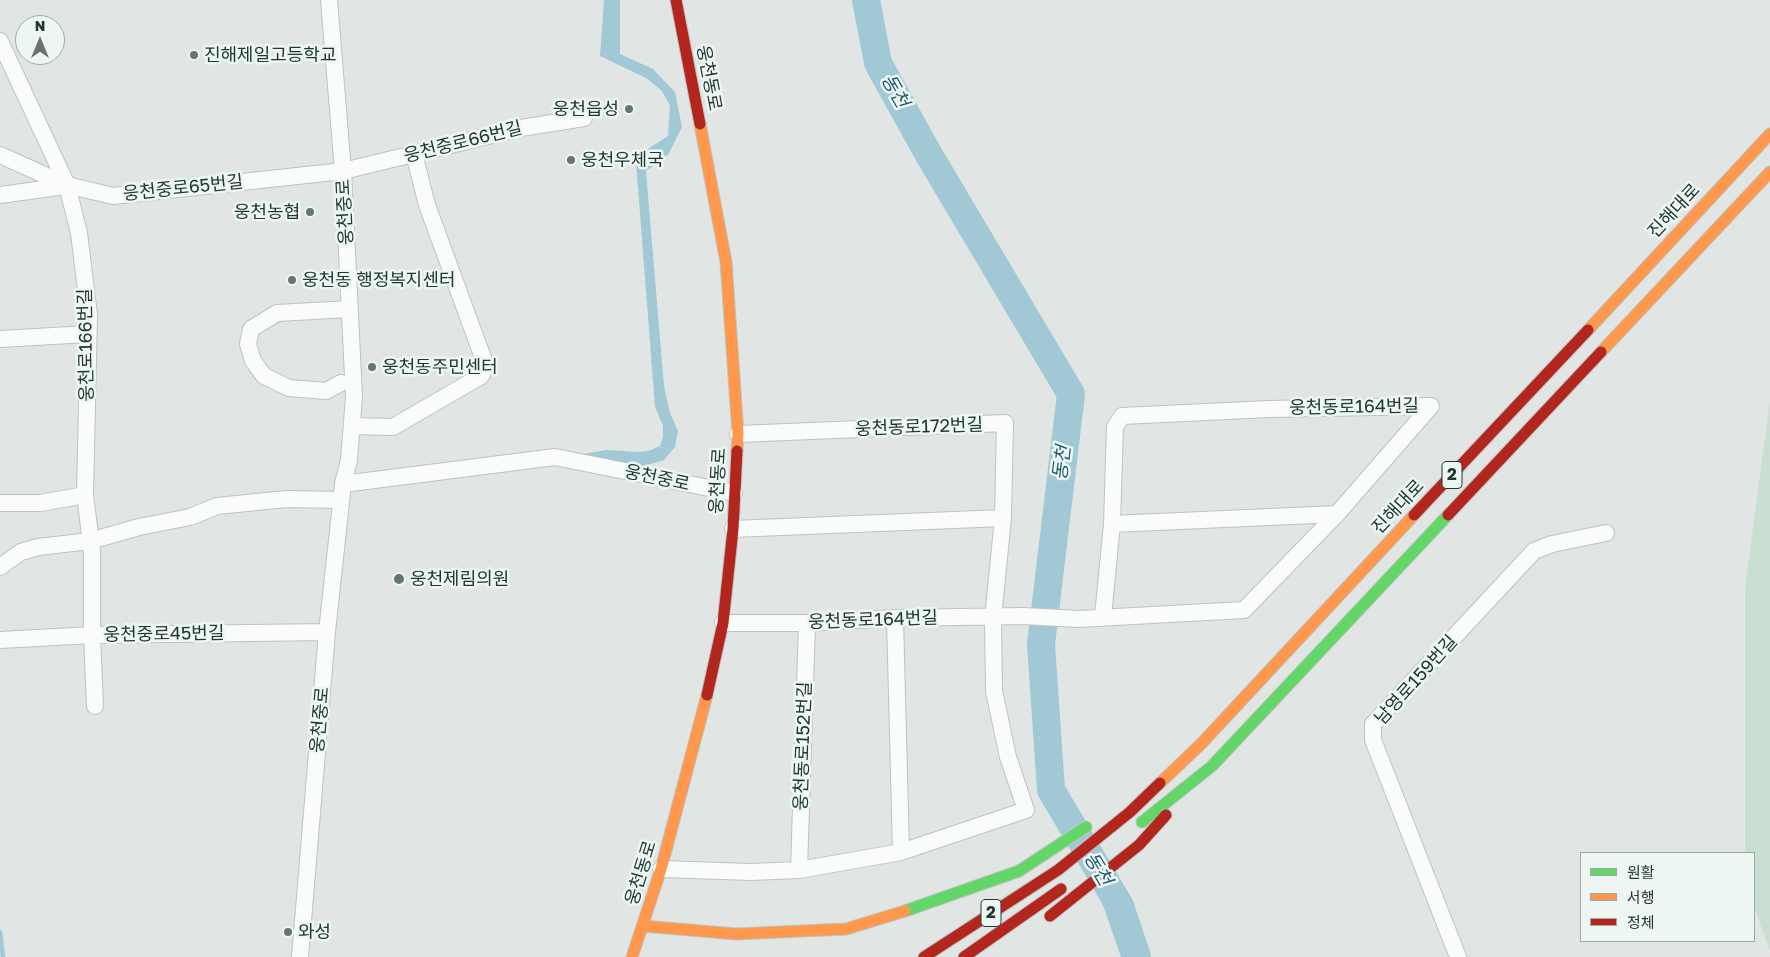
<!DOCTYPE html>
<html>
<head>
<meta charset="utf-8">
<style>
  body { margin:0 }
  #map { position:relative; width:1770px; height:957px; overflow:hidden; background:#e1e6e4; font-family:"Golos Text","Noto Sans KR",sans-serif }
  canvas { display:block }
  .legend { position:absolute; left:1580px; top:852px; width:175px; height:90px; box-sizing:border-box; background:#eef6f3; border:1px solid #9caaa7; margin:0; padding:6px 9px; list-style:none; font-size:15px; color:#203834 }
  .legend li { display:flex; align-items:center; gap:10px; height:25px }
  .legend b { width:25px; border:1px solid #9caaa7 }
  .north { position:absolute; left:15px; top:15px; width:50px; height:50px; box-sizing:border-box; background:#eef6f3; border:1px solid #9caaa7; border-radius:50%; rotate:0deg; font-size:14px; font-weight:700; line-height:20px; text-align:center; color:#203834 }
  .north::after { content:''; display:block; margin:auto; width:18px; height:22px; background:#647572; clip-path:polygon(50% 0,100% 100%,50% 72%,0 100%) }
</style>
</head>
<body>
<div id="map">
<canvas width="1770" height="957"></canvas>
<ul class="legend">
<li><b style="height:6px;background:#63d668"></b>원활</li>
<li><b style="height:6px;background:#ff974d"></b>서행</li>
<li><b style="height:6px;background:#b3261e"></b>정체</li>
</ul>
<div class="north">N</div>
</div>
<script>
const g = document.querySelector('canvas').getContext('2d');
g.lineJoin = 'round';
function fill(path, color) { g.fillStyle = color; g.fill(path, 'evenodd'); }
const shape = rows => new Path2D(rows.map(r => 'M' + r).join(''));
function strokePath(path, color, width, dash) { g.strokeStyle = color; g.lineWidth = width; g.lineCap = dash ? 'butt' : 'round'; g.setLineDash(dash || []); g.stroke(path); }
function write(font, color, halo, rows, align = 'center') {
  g.font = font + ' "Golos Text","Noto Sans KR",sans-serif'; g.lineWidth = 5; g.setLineDash([]); g.textBaseline = 'middle'; g.strokeStyle = halo; g.fillStyle = color; for (const [text, x, y, turn = 0] of rows) {
    g.save(); g.translate(x, y); g.rotate((+turn || 0) * Math.PI / 180); g.textAlign = isNaN(turn) ? turn : align; if (halo) g.strokeText(text, 0, 0); g.fillText(text, 0, 0); g.restore();
  }
}
fill(shape([
  [1770,400,1770,951,1754,907,1754,853,1745,853,1745,588]
]), '#c9dfd2');
fill(shape([
  [604,0,620,0,620,54,653,69,675,92,682,127,668,155,646,171,664,386,670,413,678,431,675,447,664,460,644,466,578,455,606,450,640,452,651,450,660,446,663,437,663,426,655,407,636,162,648,149,668,136,670,105,661,90,646,78,600,56],
  [1051,790,1120,906,1137,957,1121,957,1104,908]
]), '#a1c9d5');
strokePath(shape([
  [0,932,3,957]
]), '#a1c9d5', 4.5);
strokePath(shape([
  [866,0,878,63,929,155,1071,394,1041,644,1051,790,1120,906,1137,957]
]), '#a1c9d5', 28);
const street = shape([
  [0,41,67,185,79,233,89,315,85,495,92,551,92,635,95,706],
  [0,155,67,185,113,196,343,171,521,128,584,118],
  [0,195,65,186],
  [0,339,88,334],
  [341,383,326,391,289,388,264,376,253,361,248,344,251,329,277,313,350,309],
  [352,426,393,427,481,376,486,366,427,205,414,154],
  [343,484,555,457,734,493],
  [0,503,40,503,85,495],
  [1112,524,1337,514],
  [733,529,1003,518],
  [0,567,21,552,38,547,90,541,139,527,190,517,217,506,286,499,341,500],
  [895,618,901,852],
  [723,623,807,623,895,618,1023,616,1079,619,1244,610,1337,514,1431,406,1269,409,1122,416,1115,427,1112,524,1103,616],
  [0,640,92,635,327,632],
  [661,869,751,872,799,870,901,852,1026,810,1008,757,994,691,993,618,1003,518,1005,423,738,434],
  [799,870,807,623],
  [300,957,327,632,343,484,349,460,354,397,343,171,329,0],
  [1458,957,1373,740,1373,724,1534,551,1552,544,1606,533]
]);
const fast = shape([
  [1142,822,1212,766,1448,515],
  [905,911,1019,871,1086,827]
]);
const slow = shape([
  [700,124,726,262,738,434,737,451],
  [1588,330,1770,134],
  [1601,352,1770,172],
  [1160,783,1201,744,1414,515],
  [643,926,736,934,846,929,905,911],
  [632,957,661,869,707,695]
]);
const jam = shape([
  [676,0,700,124],
  [1414,515,1588,330],
  [1448,515,1601,352],
  [707,695,723,623,733,529,737,451],
  [1050,916,1139,845,1166,815],
  [924,957,1058,870,1130,812,1160,783],
  [964,957,1061,889]
]);
strokePath(street, '#bec3c1', 18);
strokePath(fast, '#bcc4c1', 13);
strokePath(slow, '#bcc4c1', 13);
strokePath(jam, '#bcc4c1', 13);
strokePath(street, '#fafbfb', 16);
strokePath(fast, '#63d668', 11);
strokePath(slow, '#ff974d', 11);
strokePath(jam, '#b3261e', 11);
for (const [x, y, r, color] of [
  [194,55,5,"#647572"],
  [629,109,5,"#647572"],
  [571,160,5,"#647572"],
  [310,212,5,"#647572"],
  [292,280,5,"#647572"],
  [372,367,5,"#647572"],
  [399,579,6,"#647572"],
  [288,932,5,"#647572"]
]) { const dot = new Path2D(); dot.arc(x, y, r, 0, 2 * Math.PI); g.fillStyle = color; g.fill(dot); strokePath(dot, '#eef6f3', 2); }
for (const [x, y, w] of [
  [1452,475,20],
  [991,913,20]
]) { const box = new Path2D(); box.roundRect(x - w / 2, y - 13.5, w, 27, 4); g.fillStyle = '#eef6f3'; g.fill(box); strokePath(box, '#203834', 1); }
write('bold 16px', '#203834', null, [
  ["2",1452,475],
  ["2",991,913]
]);
write('18px', '#203834', '#eef6f3', [
  ["진해제일고등학교",204,55],
  ["웅천읍성",619,109,"right"],
  ["웅천우체국",581,160],
  ["웅천농협",300,212,"right"],
  ["웅천동 행정복지센터",302,280],
  ["웅천동주민센터",382,367],
  ["웅천제림의원",410,579],
  ["와성",298,932]
], 'left');
write('18px', '#203834', '#eef6f3', [
  ["웅천동로",709,78,79],
  ["웅천중로66번길",463,142,-14],
  ["웅천중로65번길",183,188,-6],
  ["진해대로",1674,211,-47],
  ["웅천중로",345,212,-93],
  ["웅천로166번길",86,345,-91],
  ["웅천동로164번길",1354,407,-1],
  ["웅천동로172번길",919,427,-2],
  ["웅천중로",657,478,12],
  ["웅천동로",718,481,-87],
  ["진해대로",1398,507,-47],
  ["웅천동로164번길",873,620,-2],
  ["웅천중로45번길",164,634,-1],
  ["남영로159번길",1416,680,-48],
  ["웅천중로",320,720,-85],
  ["웅천동로152번길",803,746,-88],
  ["웅천동로",641,873,-73]
]);
write('italic 19px', '#1c5b71', '#eef6f3', [
  ["동천",895,91,60],
  ["동천",1062,463,-83],
  ["동천",1098,869,59]
]);
</script>
</body>
</html>
